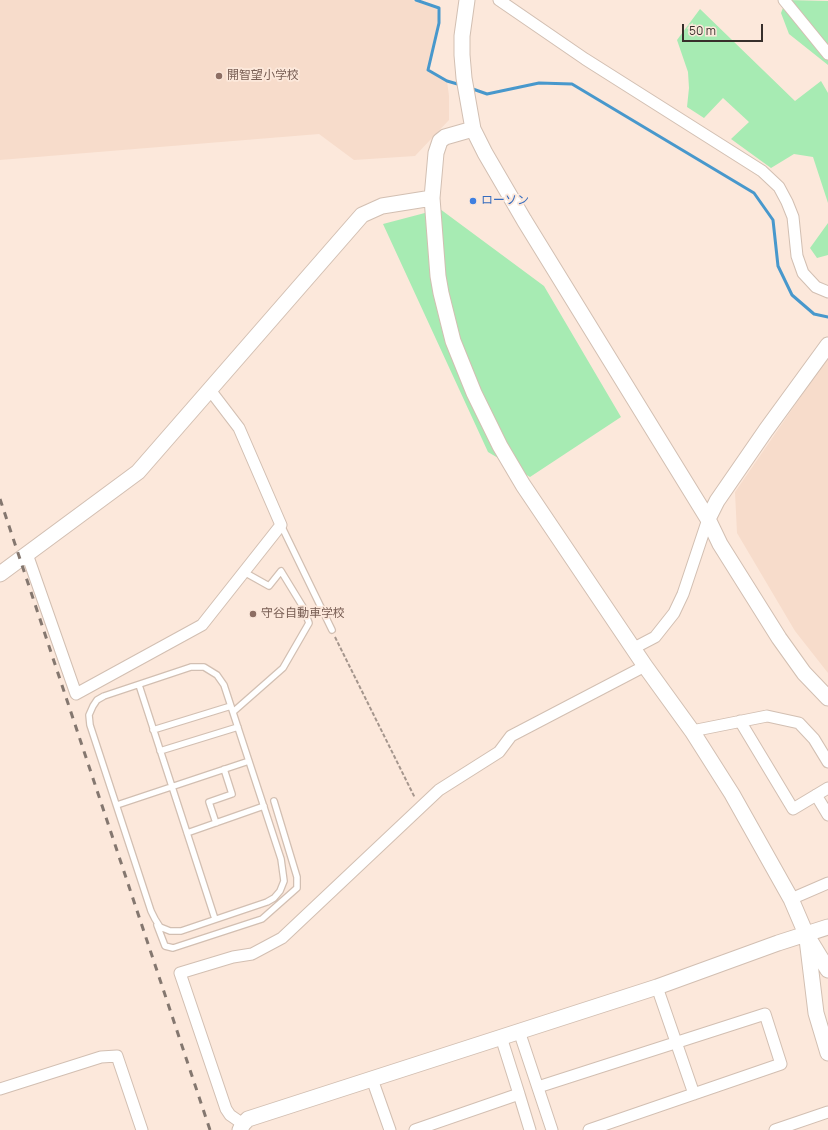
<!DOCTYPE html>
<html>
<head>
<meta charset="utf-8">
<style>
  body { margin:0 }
  #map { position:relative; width:828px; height:1130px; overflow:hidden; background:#fce8db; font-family:Manrope,sans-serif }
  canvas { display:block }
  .scale { position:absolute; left:682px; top:24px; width:81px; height:18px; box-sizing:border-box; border:2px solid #372f2b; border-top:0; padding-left:5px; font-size:12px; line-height:14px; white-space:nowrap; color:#372f2b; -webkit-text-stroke:3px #fce8db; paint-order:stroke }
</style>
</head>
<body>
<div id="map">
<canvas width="828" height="1130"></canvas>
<div class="scale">50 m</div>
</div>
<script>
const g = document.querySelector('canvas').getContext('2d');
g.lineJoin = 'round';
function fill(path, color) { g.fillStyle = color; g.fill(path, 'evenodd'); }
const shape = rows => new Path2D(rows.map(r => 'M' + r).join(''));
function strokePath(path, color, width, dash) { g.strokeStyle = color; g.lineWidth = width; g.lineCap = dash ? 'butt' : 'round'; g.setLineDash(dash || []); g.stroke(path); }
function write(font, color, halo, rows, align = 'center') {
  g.font = font + ' Manrope,"Noto Sans JP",sans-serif'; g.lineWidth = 3.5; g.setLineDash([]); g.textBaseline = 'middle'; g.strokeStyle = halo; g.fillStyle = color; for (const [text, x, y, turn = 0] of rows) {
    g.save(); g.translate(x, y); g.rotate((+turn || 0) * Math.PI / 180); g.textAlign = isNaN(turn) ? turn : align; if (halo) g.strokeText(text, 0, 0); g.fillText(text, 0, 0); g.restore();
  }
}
fill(shape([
  [0,0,412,0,437,9,439,23,428,70,447,81,449,96,449,120,415,156,354,160,319,134,0,160],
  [828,357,828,673,795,631,737,533,735,492]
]), '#f7dccb');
fill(shape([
  [786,0,828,1,828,65,789,34,781,13],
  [700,9,795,101,821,81,828,93,828,203,813,157,794,154,771,168,731,139,749,122,723,98,704,118,687,107,689,88,688,72,677,40],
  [440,209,544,286,621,417,530,477,488,452,383,224],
  [828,223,828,255,817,258,810,248]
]), '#a7ebb3');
strokePath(shape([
  [416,0,439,8,439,23,428,70,447,81,461,85],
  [470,88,487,94,539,83,572,84,754,193,773,220,778,266,792,295,814,314,828,317]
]), '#4898cc', 3);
const lane = shape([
  [281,525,332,630],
  [191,667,204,667,217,675,224,685,281,859,284,881,280,891,274,898,267,902,181,931,170,931,160,927,155,919,151,911,90,725,89,715,93,706,97,700,104,696,191,667],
  [139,685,215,919],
  [233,712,283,668,309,623,303,607,281,571,269,586,244,572],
  [153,730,231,706],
  [160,751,238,727],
  [117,805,249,761],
  [216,823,209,802,232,794,224,769],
  [187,833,264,806],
  [157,925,165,946,173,948,262,919,297,888,297,877,274,801]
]);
const street = shape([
  [499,0,585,59,762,171,779,187,787,202,793,217,797,256,803,273,816,287,828,292],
  [784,0,828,54],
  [27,554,76,694,202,625,281,525,239,428,210,390],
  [634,648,655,637,674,613,683,594,708,519],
  [740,721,793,809,828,788],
  [692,731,767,716,799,723,814,739,828,762],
  [816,795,828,815],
  [791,899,828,883],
  [657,987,694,1094],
  [519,1031,552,1130],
  [372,1079,390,1130],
  [538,1087,765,1014,781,1064,589,1130],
  [0,1089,101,1057,117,1056,142,1130],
  [519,1094,530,1130],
  [243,1124,230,1115,226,1109,180,973,233,957,252,954,282,938,439,790,499,752,511,736,645,666],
  [415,1130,519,1094,501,1037],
  [775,1130,828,1112]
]);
const secondary = shape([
  [467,0,462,36,462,55,464,78,473,129,485,153,524,220,708,519,720,544,779,638,804,673,828,698],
  [473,129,445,137,440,141,436,153,432,198,438,276,441,293,453,341,474,393,500,446,523,485,645,666,692,731,732,794,791,899,806,934,828,970],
  [708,519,717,501,766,430,828,345],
  [0,574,138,472,362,215,382,206,432,198],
  [807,939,816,1013,828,1053],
  [240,1130,243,1124,248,1119,657,987,778,943,828,927]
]);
strokePath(lane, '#d2bfb2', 8);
strokePath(street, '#d2bfb2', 13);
strokePath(secondary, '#d2bfb2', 17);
strokePath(shape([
  [335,637,415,798]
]), '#a5968d', 2, [4, 2]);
strokePath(lane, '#fff', 5.5);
strokePath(street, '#fff', 11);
strokePath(secondary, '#fff', 15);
strokePath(shape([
  [0,499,210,1130]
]), '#84776f', 3, [7, 7]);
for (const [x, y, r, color] of [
  [219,76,4,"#8d6e63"],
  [473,201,4,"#3f7fe0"],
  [253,614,4,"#8d6e63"]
]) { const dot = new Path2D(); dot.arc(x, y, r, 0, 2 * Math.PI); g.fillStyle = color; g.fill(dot); strokePath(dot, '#fce8db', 1.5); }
write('12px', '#785e54', '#fce8db', [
  ["開智望小学校",227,76],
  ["守谷自動車学校",261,614]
], 'left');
write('12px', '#366cbe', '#fce8db', [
  ["ローソン",481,201]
], 'left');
</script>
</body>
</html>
